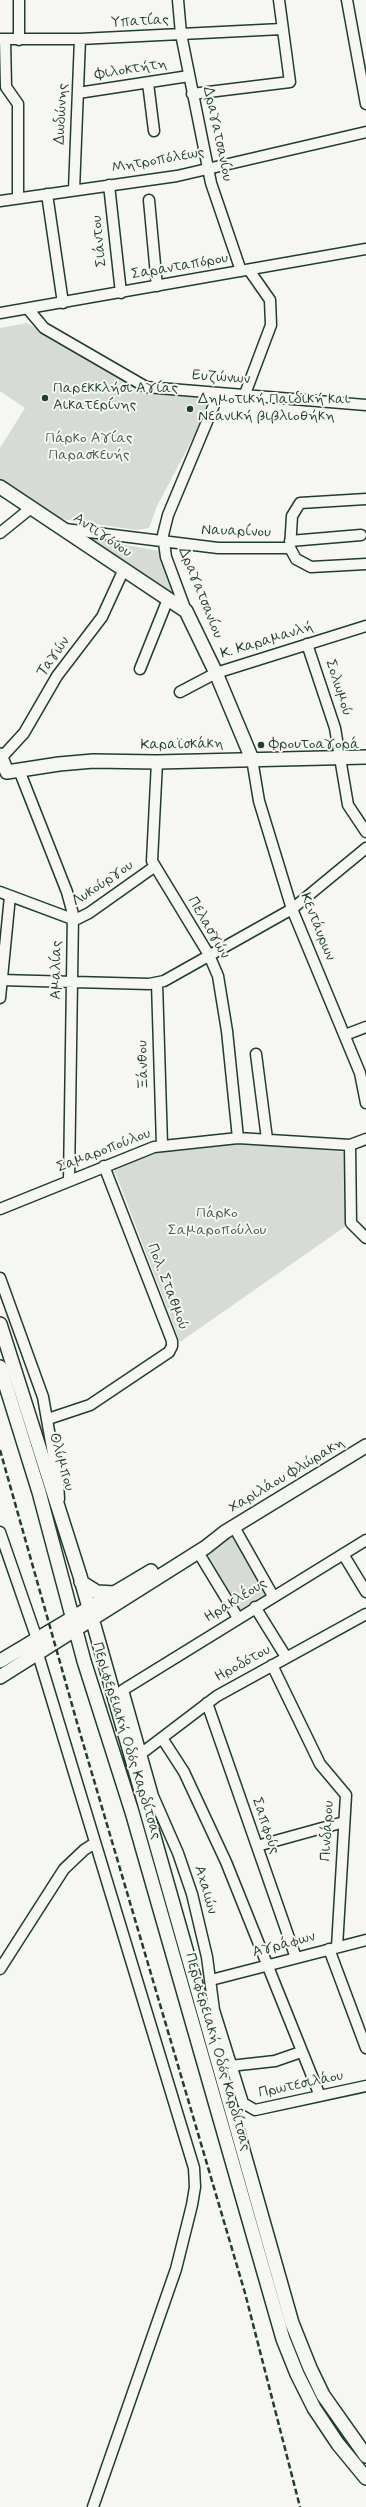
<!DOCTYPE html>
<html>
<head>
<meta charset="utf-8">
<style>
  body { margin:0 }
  canvas { display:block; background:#f6f6f2 }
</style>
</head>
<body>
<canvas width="366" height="2507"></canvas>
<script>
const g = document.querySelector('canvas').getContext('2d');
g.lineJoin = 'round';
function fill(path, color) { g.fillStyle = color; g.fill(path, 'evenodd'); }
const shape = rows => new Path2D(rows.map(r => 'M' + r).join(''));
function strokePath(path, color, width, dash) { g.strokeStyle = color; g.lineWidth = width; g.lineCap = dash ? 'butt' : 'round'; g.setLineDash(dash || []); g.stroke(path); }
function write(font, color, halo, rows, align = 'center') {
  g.font = font + ' Mynerve,sans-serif'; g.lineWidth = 4; g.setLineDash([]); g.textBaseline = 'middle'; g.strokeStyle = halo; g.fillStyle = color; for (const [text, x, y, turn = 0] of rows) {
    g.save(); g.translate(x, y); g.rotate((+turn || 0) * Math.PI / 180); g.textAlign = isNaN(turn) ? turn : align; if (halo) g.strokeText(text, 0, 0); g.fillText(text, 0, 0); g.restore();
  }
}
fill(shape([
  [27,323,141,391,202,396,207,401,203,419,157,506,149,528,136,530,55,518,0,481,0,448,25,408,0,391,0,328],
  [87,538,160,551,175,587,173,596],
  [239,1142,344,1152,346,1226,180,1342,114,1169,162,1151],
  [235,1534,269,1593,237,1613,203,1554]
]), '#d6dbd6');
const minor = shape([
  [178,0,181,34,211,183,241,271],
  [347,0,366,104],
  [0,39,80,39,282,29],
  [5,39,6,87,18,104,18,198],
  [19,40,19,0],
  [148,83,154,131],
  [78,93,189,76],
  [192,94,290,82,279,0],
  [109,185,121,293],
  [74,190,80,39],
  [47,194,63,303],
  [149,200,157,286],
  [0,201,177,176,366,132],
  [28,309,44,328,146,387,366,405],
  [0,313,366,249],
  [245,394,271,325,270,300,249,270],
  [366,499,300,503,292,516,290,548,296,559,311,567,366,564],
  [65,529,218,548,290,548],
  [0,533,31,508],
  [290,541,361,535],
  [186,611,166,557,163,535,168,515,219,393],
  [307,644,335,728,348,805,366,832],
  [140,669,168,599],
  [180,692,216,673,366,626],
  [1,758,24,733,57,676,102,617,124,569],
  [252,759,259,801,292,909,360,1073,366,1103],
  [157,762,152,861,209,955,218,976,227,1031,238,1138],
  [19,770,67,892,73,914,69,1181],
  [0,892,75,920,89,913,154,867],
  [0,980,149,984,164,981,292,909,366,848],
  [157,983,162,1145],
  [0,998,10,896],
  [345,1035,366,1027],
  [256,1054,267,1139],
  [350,1145,351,1223,366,1238],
  [0,1209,154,1147,238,1138,350,1145,366,1139],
  [0,1278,43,1397,58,1482,59,1499],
  [48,1419,90,1405,169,1352,172,1346,172,1341,104,1166],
  [234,1527,273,1596],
  [0,1532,37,1639],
  [366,1540,123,1690,153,1796,178,1853,192,1894,207,1957,214,2010,243,2103,255,2110,366,2086],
  [198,1552,238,1618],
  [343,1554,366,1592],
  [255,1607,286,1657],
  [38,1654,194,2168,195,2187,192,2205,176,2269,93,2507],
  [272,1665,320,1764,346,1795,337,1947],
  [207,1703,296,1958],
  [162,1738,184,1772,226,1862,320,2096],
  [142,1753,217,1696,366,1614],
  [257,1846,344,1822],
  [329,1949,366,2048],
  [0,1969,64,1869,84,1850,95,1843],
  [211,1980,366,1940],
  [230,2066,275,2061,301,2052]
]);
const major = shape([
  [0,487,186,611,216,673,252,759],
  [0,755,7,772,59,764,93,761,157,762,366,757],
  [0,1324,80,1576,292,2323,310,2368,323,2395,366,2456],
  [0,1367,39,1492,84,1661,132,1812,283,2339,297,2374,314,2408,338,2444,366,2478],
  [81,1582,97,1592,115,1593],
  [0,1661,151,1571],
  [0,1677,206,1547,225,1532,366,1446]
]);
strokePath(minor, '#1f3d34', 13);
strokePath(major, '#1f3d34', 16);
strokePath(minor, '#f6f6f2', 10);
strokePath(major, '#f6f6f2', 13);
strokePath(shape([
  [0,1450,78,1726,245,2293,300,2507]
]), '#1f3d34', 2.5, [6, 3]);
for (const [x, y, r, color] of [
  [45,398,4,"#1f3d34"],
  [190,409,4,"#1f3d34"],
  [261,745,4,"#1f3d34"]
]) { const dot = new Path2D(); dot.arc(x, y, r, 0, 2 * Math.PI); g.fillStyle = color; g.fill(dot); strokePath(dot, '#f6f6f2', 1.5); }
write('15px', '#1f3d34', '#f6f6f2', [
  ["Υπατίας",140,22,-3],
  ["Φιλοκτήτη",131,70,-9],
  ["Δωδώνης",62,114,-87],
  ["Δραγατσανίου",217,134,78],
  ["Μητροπόλεως",158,161,-10],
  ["Σιάντου",100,241,-96],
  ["Σαρανταπόρου",180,267,-10],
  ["Ευζώνων",221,378,4],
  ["Ναυαρίνου",236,532,2],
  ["Αντιγόνου",102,536,34],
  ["Δραγατσανίου",200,593,68],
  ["Κ. Καραμανλή",267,641,-17],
  ["Ταγών",54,657,-55],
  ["Σολωμού",338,688,72],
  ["Καραϊσκάκη",182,745,-1],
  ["Λυκούργου",103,884,-34],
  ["Κεντάυρων",317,927,68],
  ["Πελασγών",208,928,60],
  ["Αμαλίας",57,970,-89],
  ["Ξάνθου",144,1065,-92],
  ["Σαμαροπούλου",104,1151,-21],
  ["Πολ. Σταθμού",167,1287,69],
  ["Ολύμπου",61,1462,74],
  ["Χαριλάου Φλώρακη",287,1476,-31],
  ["Ηρακλέους",236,1601,-32],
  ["Ηροδότου",243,1664,-29],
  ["Περιφερειακή Οδός Καρδίτσας",126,1741,73],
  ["Σαπφούς",265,1826,71],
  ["Πινδάρου",328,1831,-87],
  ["Αχαιών",205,1890,74],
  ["Αγράφων",284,1945,-15],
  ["Περιφερειακή Οδός Καρδίτσας",217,2052,74],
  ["Πρωτεσιλάου",301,2085,-12]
]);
write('15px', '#1f3d34', '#f6f6f2', [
  ["Παρεκκλήσι Αγίας",53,389],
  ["Αικατερίνης",53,406],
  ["Δημοτική Παιδική και",198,400],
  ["Νεανική βιβλιοθήκη",198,417],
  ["Φρουτοαγορά",269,745]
], 'left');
write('15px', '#445d54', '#f6f6f2', [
  ["Πάρκο Αγίας",89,439],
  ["Παρασκευής",89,456],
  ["Πάρκο",217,1214],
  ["Σαμαροπούλου",217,1231]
]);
</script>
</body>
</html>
